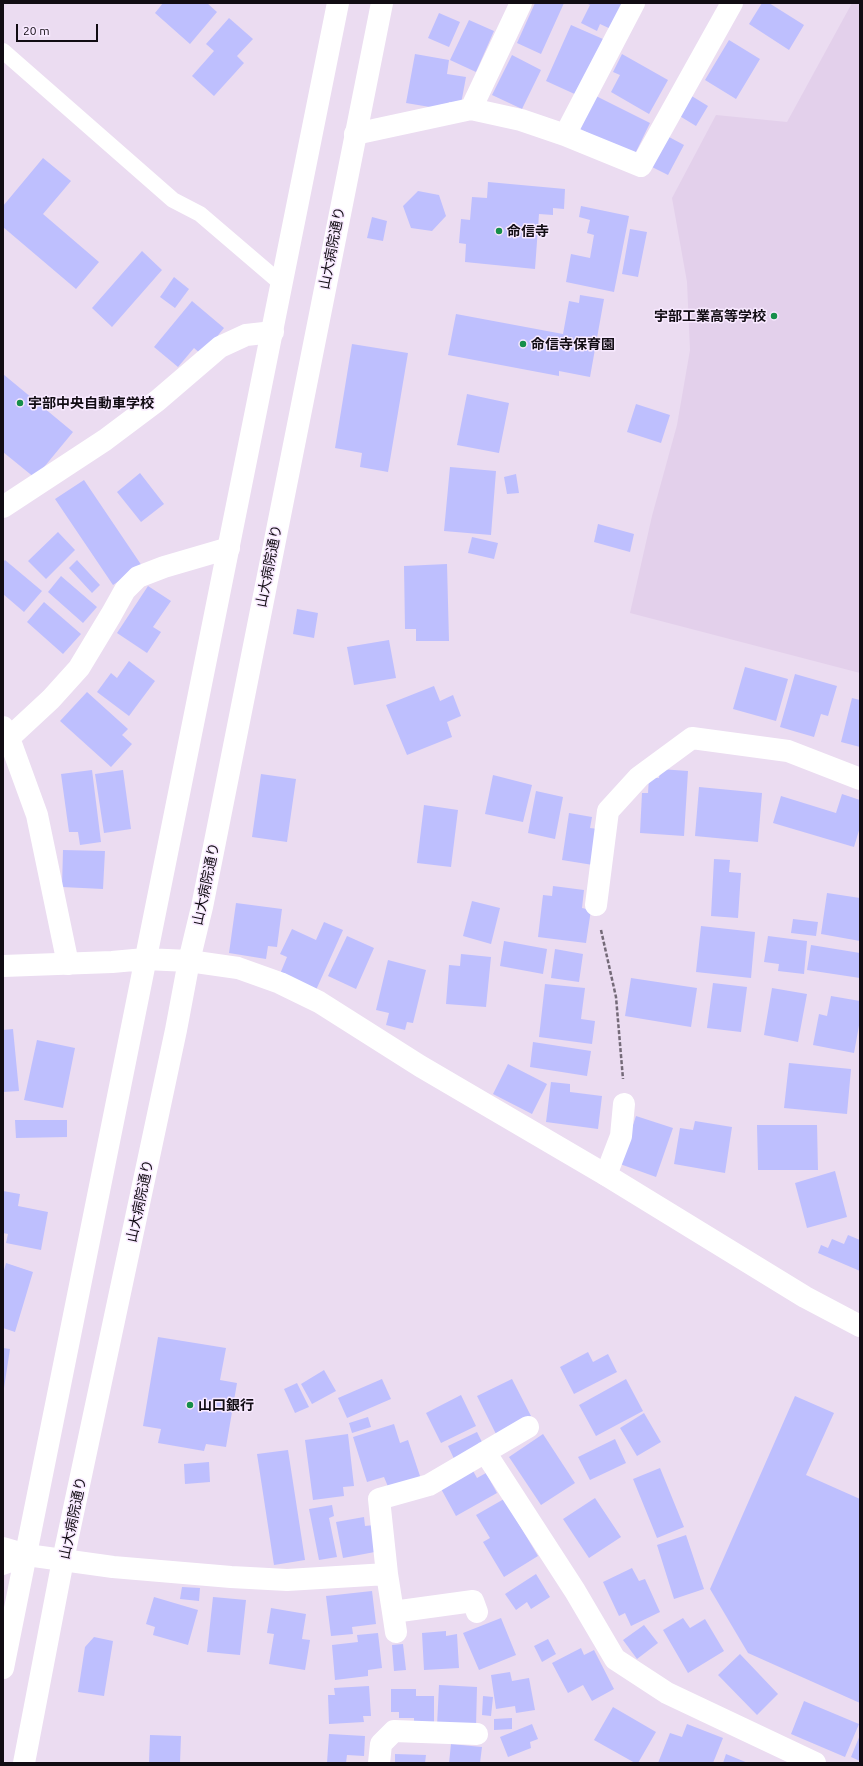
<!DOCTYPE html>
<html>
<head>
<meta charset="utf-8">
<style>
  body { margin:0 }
  #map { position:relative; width:863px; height:1766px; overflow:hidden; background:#ebdcf1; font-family:Ubuntu,sans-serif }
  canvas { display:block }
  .frame { position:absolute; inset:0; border:4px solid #110c13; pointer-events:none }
  .scale { position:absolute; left:16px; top:24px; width:82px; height:18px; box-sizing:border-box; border:2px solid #110c13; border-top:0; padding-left:5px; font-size:12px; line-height:14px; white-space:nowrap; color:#110c13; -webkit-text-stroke:3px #f8e9ff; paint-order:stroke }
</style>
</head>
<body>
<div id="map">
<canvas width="863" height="1766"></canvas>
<div class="frame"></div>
<div class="scale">20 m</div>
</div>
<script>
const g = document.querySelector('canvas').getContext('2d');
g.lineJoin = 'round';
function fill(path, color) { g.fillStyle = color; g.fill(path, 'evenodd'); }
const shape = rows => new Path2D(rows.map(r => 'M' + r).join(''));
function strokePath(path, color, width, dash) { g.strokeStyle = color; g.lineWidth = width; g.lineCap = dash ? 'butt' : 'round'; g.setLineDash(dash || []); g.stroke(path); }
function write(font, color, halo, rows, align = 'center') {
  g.font = font + ' Ubuntu,"Noto Sans JP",sans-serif'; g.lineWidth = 3; g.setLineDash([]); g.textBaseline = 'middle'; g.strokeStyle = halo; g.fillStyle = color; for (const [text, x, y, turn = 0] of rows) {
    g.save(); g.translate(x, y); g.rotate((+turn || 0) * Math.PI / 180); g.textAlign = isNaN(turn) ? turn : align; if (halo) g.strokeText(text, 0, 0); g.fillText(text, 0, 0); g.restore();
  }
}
fill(shape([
  [852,3,860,3,860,673,630,613,652,516,677,425,690,350,687,282,672,198,716,115,787,122]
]), '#e3d0eb');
fill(shape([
  [163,3,207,3,217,12,190,44,155,13],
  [535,3,564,3,541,54,517,43],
  [586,3,627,3,613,30,600,24,597,31,581,23,590,5],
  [762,3,769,3,804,25,789,50,749,24],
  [439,13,460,22,449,47,428,38],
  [229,18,253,39,237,56,244,63,214,96,192,76,214,51,206,44],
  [469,20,494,31,476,72,450,60],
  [571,25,603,39,579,96,546,81],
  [729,40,760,59,736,99,705,80],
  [415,54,449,60,447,74,466,77,461,104,449,102,448,110,406,103],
  [622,54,668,80,649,114,611,92,620,75,613,72],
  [512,55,541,70,522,109,492,95],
  [690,95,708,106,696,126,678,115],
  [596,96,650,123,634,156,580,129],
  [669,137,684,145,668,175,652,167],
  [43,158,71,181,43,214,99,262,76,289,3,227,3,206],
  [488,182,565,189,564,209,553,208,553,215,539,214,535,269,465,262,466,244,459,243,461,219,470,220,472,197,487,198],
  [418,191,439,195,446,216,432,231,411,228,403,206],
  [581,206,629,216,614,292,566,282,571,254,590,258,594,235,587,233,590,220,579,217],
  [372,217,387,221,383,241,367,238],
  [630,229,647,232,638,277,622,274],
  [142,251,162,270,112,327,92,308],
  [174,277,189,289,175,308,160,297],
  [580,295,604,299,590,377,559,371,559,376,448,355,456,314,563,334,569,301,579,303],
  [192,301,224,328,202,355,194,348,178,367,154,347],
  [352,344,408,353,388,472,360,467,362,453,335,448],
  [3,374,73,432,35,478,3,452],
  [467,394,509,403,499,453,457,445],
  [636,404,670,415,661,443,627,432],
  [450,467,496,471,491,535,444,531],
  [140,473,164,504,141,522,117,492],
  [516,474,519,493,507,494,504,477],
  [84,480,142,566,113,585,55,499],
  [598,524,634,534,630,552,594,542],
  [58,532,75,550,46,579,28,561],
  [472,537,498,543,494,559,468,553],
  [5,560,42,591,24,612,3,594,3,562],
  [77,560,100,585,92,593,69,568],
  [447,564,449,641,416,641,416,629,405,629,404,566],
  [61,576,97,607,83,623,48,592],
  [148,586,171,601,153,627,161,632,147,653,117,633],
  [44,602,81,634,63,654,27,622],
  [297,609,318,613,314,638,293,634],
  [389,640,396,678,354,685,347,647],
  [129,661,155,681,129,716,97,692,111,673,117,678],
  [745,667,788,679,776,721,733,709],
  [795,674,837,686,828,716,821,714,814,737,780,727],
  [434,686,440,701,453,695,461,716,447,722,452,737,407,755,386,705],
  [87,692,128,729,122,735,132,744,111,767,60,721],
  [852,698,860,700,860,747,841,742],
  [660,769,688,771,684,836,640,833,642,793,648,793,649,778,659,778],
  [92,770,101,842,80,845,78,832,69,832,61,774],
  [123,770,131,829,104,833,95,774],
  [261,774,296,779,287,842,252,837],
  [493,775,532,785,523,822,485,814],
  [699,787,762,793,758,842,695,836],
  [536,791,563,797,555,839,528,833],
  [842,794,860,800,860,827,854,847,773,823,781,796,836,813],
  [424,805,458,810,451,867,417,863],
  [569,813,592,817,590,828,598,829,593,865,562,860],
  [63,850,105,851,103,889,62,887],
  [714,859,730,860,729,872,741,873,738,918,711,916],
  [553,886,584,890,582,908,591,910,586,943,538,937,543,895,552,896],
  [827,893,860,898,860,941,821,934],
  [472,901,500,908,491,944,463,936],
  [236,903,282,909,277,947,268,946,266,959,229,953],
  [793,919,818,922,816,936,791,933],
  [324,922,343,930,316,990,280,974,287,957,280,954,292,929,316,940],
  [701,926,755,932,751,978,696,972],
  [347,936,374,948,356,989,328,976],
  [768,936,807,941,804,974,778,971,779,964,764,962],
  [504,941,547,949,543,974,500,966],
  [811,945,860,953,860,978,807,970],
  [555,949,583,954,579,982,551,978],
  [461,954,491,957,486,1007,446,1004,449,965,460,966],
  [388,960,426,970,413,1023,407,1022,405,1030,386,1025,389,1013,376,1010],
  [631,978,697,988,691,1027,625,1016],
  [713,983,747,987,741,1032,707,1028],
  [545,984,585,988,581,1019,595,1021,592,1044,539,1037],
  [772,988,807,994,798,1042,764,1035],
  [831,996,860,1001,860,1020,854,1053,813,1045,819,1014,827,1016],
  [13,1029,19,1091,3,1092,3,1030],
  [37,1040,75,1048,63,1108,24,1100],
  [533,1042,591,1051,587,1076,530,1067],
  [789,1063,851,1069,847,1114,784,1108],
  [508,1064,547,1084,532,1114,493,1094],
  [551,1082,570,1084,570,1092,602,1096,598,1129,546,1122],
  [636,1116,673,1128,656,1177,620,1164],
  [15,1120,67,1120,67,1137,16,1138],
  [695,1121,732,1127,725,1173,674,1164,680,1128,693,1130],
  [757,1125,817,1125,818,1170,758,1170],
  [835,1171,847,1217,807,1228,795,1183],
  [3,1191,20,1194,18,1206,48,1212,41,1250,6,1243,8,1234,3,1233],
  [848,1235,860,1240,860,1271,818,1253,821,1245,828,1248,832,1239,844,1244],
  [6,1263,33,1272,15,1332,3,1328,3,1274],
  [158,1337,226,1348,220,1380,237,1383,226,1447,206,1444,204,1451,158,1443,161,1429,143,1426],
  [3,1348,10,1349,4,1388,3,1388],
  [588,1352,593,1362,608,1354,617,1372,574,1394,560,1367],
  [324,1370,336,1391,312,1404,301,1384],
  [382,1379,391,1399,347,1418,338,1398],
  [512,1379,531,1416,496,1434,477,1396],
  [626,1379,643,1411,596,1436,579,1405],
  [297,1383,309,1407,295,1413,284,1389],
  [461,1395,476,1426,441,1443,426,1413],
  [795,1396,834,1413,806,1475,860,1499,860,1703,748,1653,710,1589],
  [644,1413,661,1442,637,1456,620,1428],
  [368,1417,371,1427,352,1433,349,1423],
  [394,1424,400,1443,408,1440,421,1479,389,1489,384,1477,367,1482,353,1437],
  [477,1432,485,1448,456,1463,448,1446],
  [348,1434,354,1486,343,1487,344,1496,313,1500,305,1440],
  [543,1434,575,1483,541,1505,509,1457],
  [615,1439,626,1463,590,1480,578,1457],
  [288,1450,305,1560,274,1565,257,1454],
  [209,1462,210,1482,185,1484,184,1464],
  [660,1468,684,1527,657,1538,633,1479],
  [472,1469,477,1478,486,1473,497,1493,456,1516,440,1487],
  [595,1498,621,1537,589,1558,563,1519],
  [504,1499,538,1556,504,1577,483,1542,490,1538,476,1515],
  [332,1505,334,1516,329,1518,337,1557,319,1560,309,1509],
  [364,1517,365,1526,374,1525,380,1551,343,1558,336,1522],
  [686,1535,704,1589,674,1599,657,1545],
  [632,1568,639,1581,645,1579,660,1612,631,1626,625,1613,619,1616,603,1582],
  [536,1574,550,1597,531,1609,527,1602,516,1610,505,1594],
  [182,1587,200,1588,199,1601,180,1599],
  [372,1591,376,1624,352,1627,353,1634,331,1636,326,1596],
  [154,1597,198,1610,188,1645,153,1635,155,1627,146,1624],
  [213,1597,246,1600,240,1655,207,1652],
  [271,1608,306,1614,302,1639,310,1640,305,1670,269,1664,274,1634,267,1633],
  [501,1618,516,1655,479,1670,463,1633],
  [683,1618,690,1628,705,1619,724,1651,688,1673,663,1630],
  [644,1625,658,1643,637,1659,623,1640],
  [446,1631,446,1636,457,1634,459,1668,424,1670,422,1633],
  [378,1633,382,1668,368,1670,368,1676,335,1680,332,1645,358,1642,357,1635],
  [94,1637,113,1641,104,1696,78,1692,85,1647],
  [548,1639,556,1654,542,1662,534,1646],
  [403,1644,406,1670,394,1671,392,1645],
  [581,1648,584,1655,594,1650,614,1689,592,1701,583,1685,568,1693,552,1663],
  [740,1654,778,1694,757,1715,718,1675],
  [510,1672,512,1681,529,1678,535,1710,516,1713,515,1706,496,1709,491,1675],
  [439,1685,477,1687,476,1727,437,1726],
  [369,1686,371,1716,363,1716,364,1722,329,1724,328,1695,335,1695,334,1688],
  [391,1689,416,1689,416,1696,434,1696,434,1723,414,1723,414,1718,399,1718,399,1712,391,1712],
  [483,1696,493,1697,491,1716,482,1715],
  [804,1701,859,1724,845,1757,791,1734],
  [613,1707,656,1732,638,1763,635,1763,594,1740],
  [512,1718,512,1729,494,1730,494,1719],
  [532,1724,538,1739,530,1742,531,1748,508,1757,500,1737],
  [687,1724,723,1738,713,1763,658,1763,670,1733,682,1737],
  [329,1734,365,1736,364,1756,347,1755,346,1763,327,1763],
  [150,1735,181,1736,180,1763,149,1763],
  [860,1735,860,1761,851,1757],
  [451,1744,482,1747,480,1763,449,1763],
  [395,1754,426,1755,425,1763,395,1763],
  [726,1754,748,1763,723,1763]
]), '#bebffe');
strokePath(shape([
  [601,930,616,997,623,1079]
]), '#746a78', 2.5, [4, 2]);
strokePath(shape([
  [3,51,173,200,200,214,283,285],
  [3,1567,14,1563,27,1555]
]), '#fff', 16);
strokePath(shape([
  [471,109,521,3],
  [355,134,471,109,521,120,565,135,641,166,732,3],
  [565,135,634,3],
  [3,507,105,440,157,401,220,347,246,335,273,332],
  [3,727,9,738,37,815,68,964],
  [9,738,51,699,79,668,111,615,125,590,138,577,164,567,229,548],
  [596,905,608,811,639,777,692,738,788,751,860,779],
  [606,1175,621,1136,624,1104],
  [485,1452,575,1591,615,1659,667,1693,815,1763],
  [3,1548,27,1555,113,1567,231,1577,287,1580,387,1574],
  [393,1612,387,1574,379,1499,429,1485,528,1427],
  [396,1632,393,1612,473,1601,477,1612],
  [379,1763,381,1744,394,1731,477,1734]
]), '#fff', 22);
strokePath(shape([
  [3,966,112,962,145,959,189,961,238,968,280,983,319,1002,420,1066,606,1175,805,1297,860,1326],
  [3,1668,338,3],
  [24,1763,63,1560,176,1030,189,961,202,907,382,3]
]), '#fff', 22);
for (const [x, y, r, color] of [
  [499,231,4,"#168f4a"],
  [774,316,4,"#168f4a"],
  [523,344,4,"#168f4a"],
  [20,403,4,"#168f4a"],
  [190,1405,4,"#168f4a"]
]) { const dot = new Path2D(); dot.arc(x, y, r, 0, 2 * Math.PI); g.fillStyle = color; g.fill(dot); strokePath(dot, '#f8e9ff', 1.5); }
write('bold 14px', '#110c13', '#f8e9ff', [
  ["命信寺",507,231],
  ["宇部工業高等学校",766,316,"right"],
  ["命信寺保育園",531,344],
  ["宇部中央自動車学校",28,403],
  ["山口銀行",198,1405]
], 'left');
write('14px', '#110c13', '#f8e9ff', [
  ["山大病院通り",332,248,-79],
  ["山大病院通り",269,566,-79],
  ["山大病院通り",206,884,-78],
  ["山大病院通り",140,1201,-78],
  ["山大病院通り",73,1518,-78]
]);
</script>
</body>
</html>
